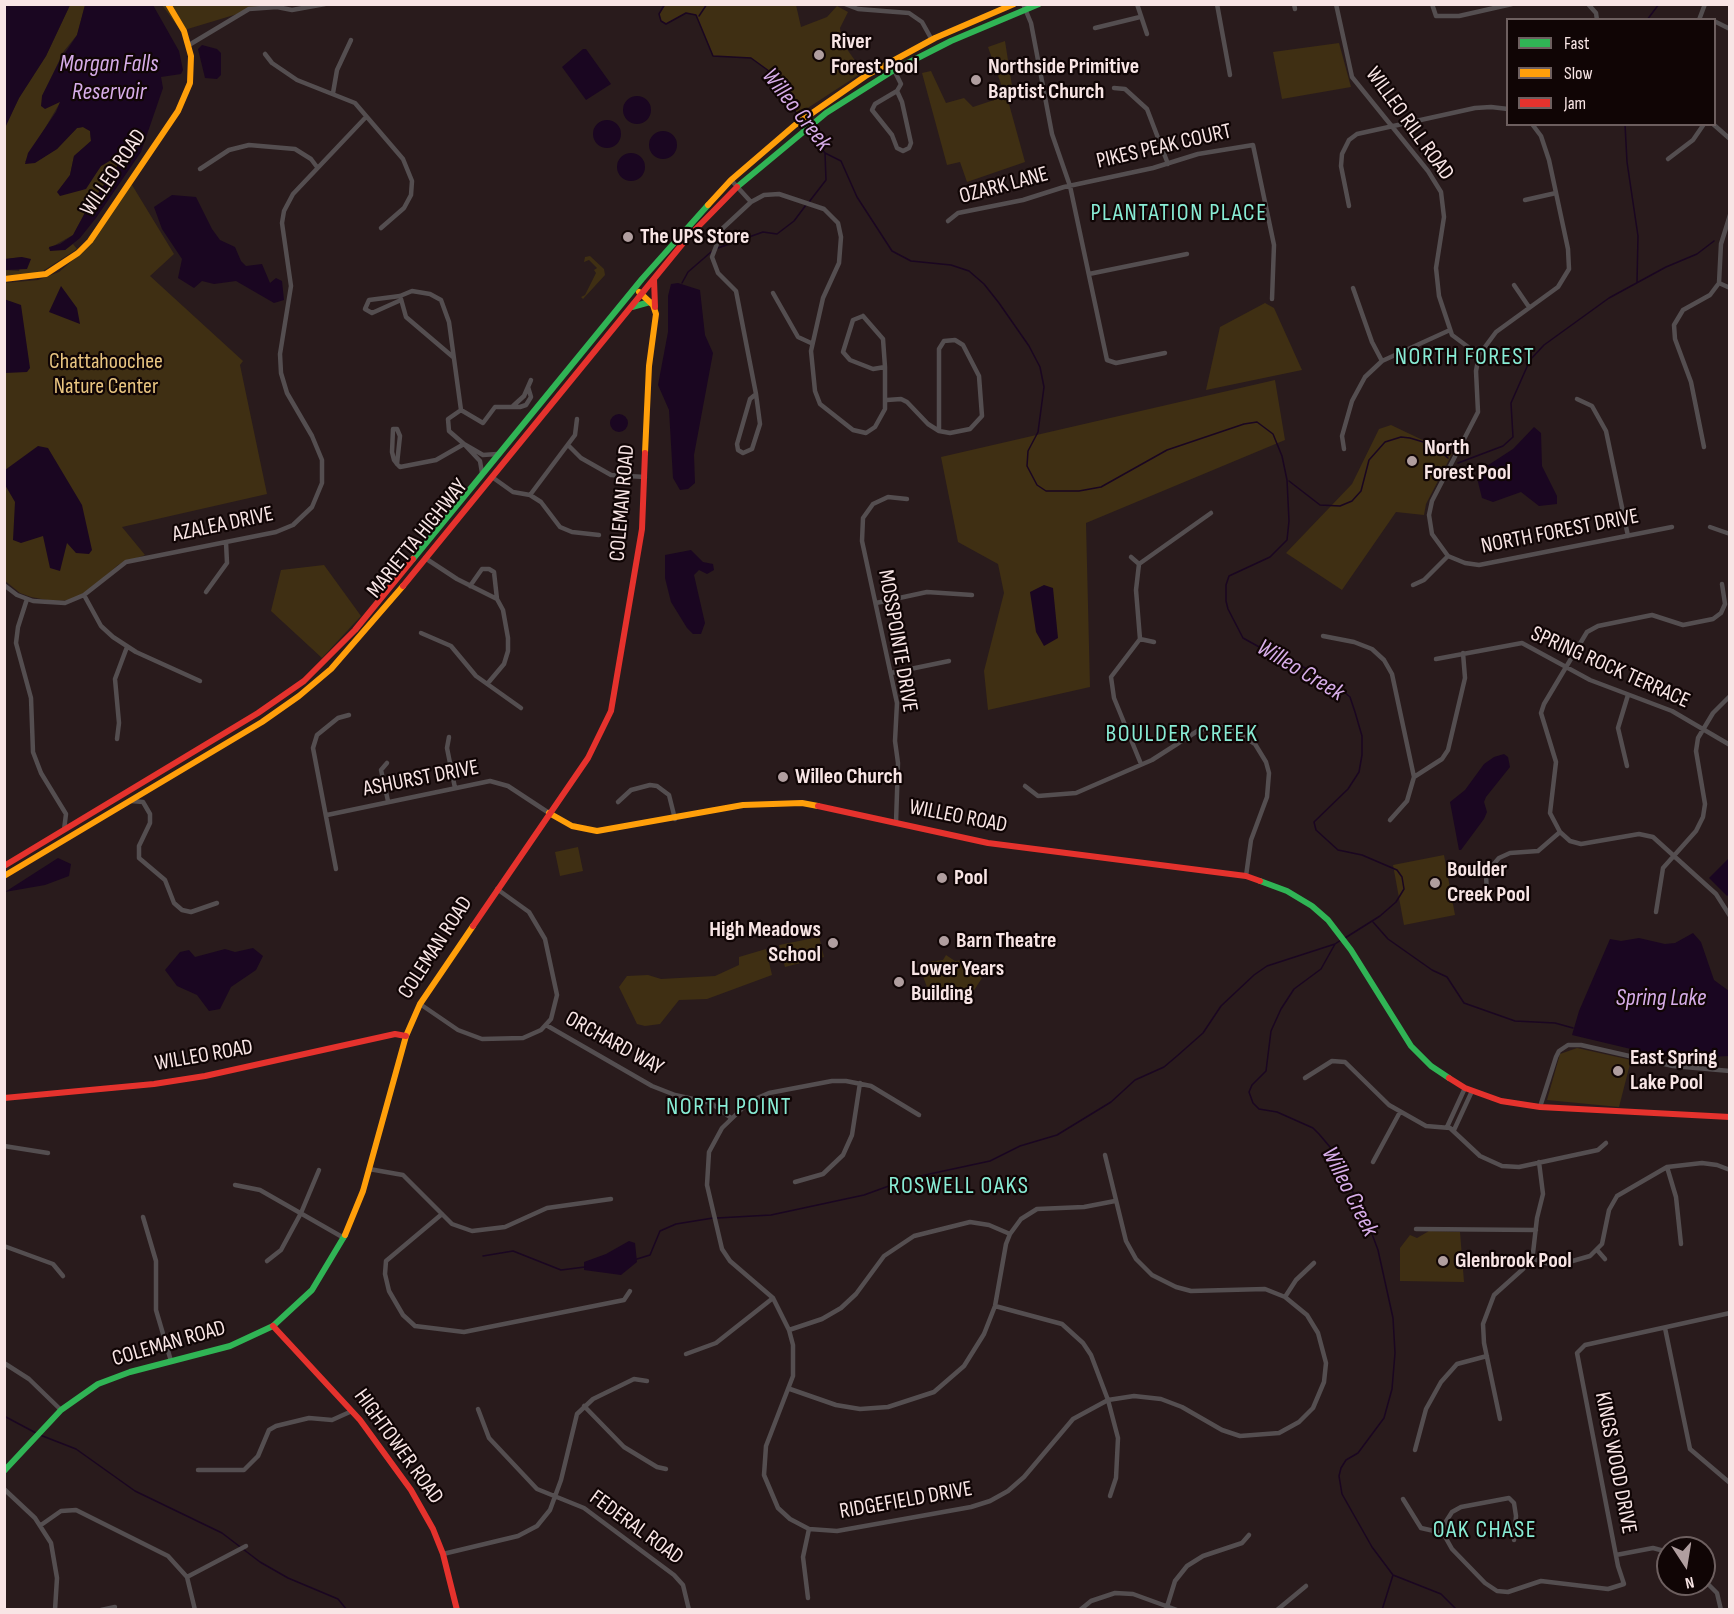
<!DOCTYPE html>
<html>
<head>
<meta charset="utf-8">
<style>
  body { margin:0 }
  #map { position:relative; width:1734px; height:1614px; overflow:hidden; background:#291b1c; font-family:"Sofia Sans Condensed",sans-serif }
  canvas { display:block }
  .frame { position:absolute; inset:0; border:6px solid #f8e5e5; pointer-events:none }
  .legend { position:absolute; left:1506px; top:18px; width:210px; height:108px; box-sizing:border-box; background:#100505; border:2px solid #6d5f5f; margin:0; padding:8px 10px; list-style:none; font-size:18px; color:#f8e5e5 }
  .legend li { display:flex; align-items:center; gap:12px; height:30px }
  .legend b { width:30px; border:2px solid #6d5f5f }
  .north { position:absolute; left:1656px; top:1536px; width:60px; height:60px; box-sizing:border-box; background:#100505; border:2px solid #6d5f5f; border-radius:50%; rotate:168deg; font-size:16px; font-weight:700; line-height:24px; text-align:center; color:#f8e5e5 }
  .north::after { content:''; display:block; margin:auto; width:21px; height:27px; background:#b09e9f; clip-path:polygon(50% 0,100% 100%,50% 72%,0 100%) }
</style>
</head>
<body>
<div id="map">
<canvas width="1734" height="1614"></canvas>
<div class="frame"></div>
<ul class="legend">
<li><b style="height:8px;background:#30b455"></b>Fast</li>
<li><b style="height:8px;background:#ff9f0a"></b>Slow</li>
<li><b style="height:8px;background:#e5322d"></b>Jam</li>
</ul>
<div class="north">N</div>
</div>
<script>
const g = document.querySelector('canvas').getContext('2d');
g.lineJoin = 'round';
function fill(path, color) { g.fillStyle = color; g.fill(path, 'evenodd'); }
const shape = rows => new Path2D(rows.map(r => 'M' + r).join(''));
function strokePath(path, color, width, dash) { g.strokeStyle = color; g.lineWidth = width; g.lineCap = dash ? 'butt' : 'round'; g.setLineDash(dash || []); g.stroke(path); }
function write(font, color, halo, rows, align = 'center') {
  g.font = font + ' "Sofia Sans Condensed",sans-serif'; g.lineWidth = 4.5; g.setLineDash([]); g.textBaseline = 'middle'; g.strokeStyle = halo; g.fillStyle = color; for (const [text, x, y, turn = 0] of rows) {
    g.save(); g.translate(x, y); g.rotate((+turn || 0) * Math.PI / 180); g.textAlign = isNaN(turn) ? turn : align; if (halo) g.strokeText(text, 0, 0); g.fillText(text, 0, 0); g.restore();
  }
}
fill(shape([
  [70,5,85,5,77,35,64,51,42,96,61,101,25,162,40,159,57,149,77,128,83,127,90,131,91,141,74,156,70,175,58,192,86,186,101,166,121,154,123,158,87,209,73,235,48,249,65,250,73,244,77,249,43,271,23,276,5,275,5,270,19,271,22,257,5,259,4,128,19,98,46,56],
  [162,5,267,5,181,31],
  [665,5,796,5,801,27,827,17,837,6,848,12,840,28,842,42,863,72,797,115,769,71,751,58,713,56,696,15,686,13,666,24,661,21,659,14],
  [1005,41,1012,86,1009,104,1025,162,967,182,960,162,947,165,922,73,931,71,946,103,964,98,973,107,997,99,1002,87,988,47],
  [1339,43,1351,87,1282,99,1273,52],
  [129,180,174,254,150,276,243,361,240,365,267,494,122,527,145,555,118,565,91,589,71,600,52,601,31,597,20,593,4,580,4,283,38,280,59,272,73,260],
  [590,256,604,269,605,275,583,299,581,297,585,295,596,273,594,270,597,268,589,260,584,262,585,257],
  [1265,303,1274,308,1302,370,1206,390,1220,327],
  [1275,380,1285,440,1086,523,1090,687,988,710,984,671,1004,593,998,564,958,542,941,457],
  [1391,425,1452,454,1426,504,1424,515,1396,512,1342,590,1286,553,1352,484,1379,429],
  [324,565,361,616,322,658,271,611,281,570],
  [578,847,583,871,560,876,555,852],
  [1444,855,1455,915,1404,925,1393,865],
  [818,932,824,957,785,967,779,945,814,938],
  [766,949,772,975,707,999,679,1000,660,1024,645,1026,637,1024,619,987,627,976,648,975,661,979,715,976,739,965,739,957],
  [946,955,955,961,963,960,971,965,973,971,982,978,967,1001,951,997,932,1001,920,968,927,962,943,960],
  [1577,1048,1631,1060,1619,1107,1547,1100,1560,1054],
  [1429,1231,1460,1232,1464,1282,1400,1281,1400,1248,1410,1235,1417,1238]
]), '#3f2f13');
fill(shape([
  [5,4,70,5,46,56,19,98,5,128],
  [85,5,153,5,179,51,183,70,181,74,161,77,163,88,141,152,96,218,80,238,65,250,50,251,49,247,60,244,73,235,87,209,123,158,121,154,101,166,86,189,60,196,57,192,70,175,74,156,91,141,90,131,83,127,77,128,57,149,35,163,25,164,28,153,56,112,60,102,45,109,41,106,42,96,59,62,77,35],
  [202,45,217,49,221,53,221,75,217,79,205,78,198,49],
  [583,49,586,49,611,84,586,100,562,67],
  '623 110a14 14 0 1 1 28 0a14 14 0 1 1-28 0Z',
  '593 134a14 14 0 1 1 28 0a14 14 0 1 1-28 0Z',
  '649 145a14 14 0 1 1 28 0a14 14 0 1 1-28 0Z',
  '617 167a14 14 0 1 1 28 0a14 14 0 1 1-28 0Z',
  [172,195,196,197,212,229,220,240,235,247,241,261,246,266,262,264,270,283,276,278,282,281,284,300,274,303,236,281,214,284,202,281,194,288,178,278,182,259,162,229,154,207],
  [22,257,31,259,27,269,5,270,5,259],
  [678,283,700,290,705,335,713,353,694,455,695,483,688,489,680,490,673,478,669,410,658,385,668,332,668,296,671,284],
  [61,286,77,308,80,324,49,312],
  [4,299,21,305,30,368,27,372,5,373],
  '610 423a9 9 0 1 1 18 0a9 9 0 1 1-18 0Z',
  [1534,427,1541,433,1542,466,1557,496,1557,504,1539,506,1521,492,1493,502,1482,498,1477,478,1479,471,1513,449],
  [38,446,48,448,82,505,92,550,89,554,76,553,67,543,60,571,50,568,43,536,21,543,13,540,15,502,5,485,5,470],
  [691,550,703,562,713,564,714,570,707,574,699,570,694,575,705,623,701,634,693,634,687,628,671,602,665,578,665,555],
  [1044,585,1053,588,1058,638,1044,646,1036,632,1030,592],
  [1504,754,1508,757,1510,767,1486,797,1484,802,1487,812,1484,819,1461,850,1459,850,1450,802,1465,790,1484,764,1494,757],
  [58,858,71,864,69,876,45,885,5,892],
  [1729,858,1729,894,1727,896,1709,878],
  [1693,933,1701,942,1714,980,1729,991,1729,1056,1688,1058,1656,1055,1572,1035,1579,1011,1610,939,1621,941,1639,938,1665,944,1675,943],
  [253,948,263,956,256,970,231,987,220,1009,209,1011,197,995,177,986,165,970,180,952,189,950,195,957,225,949,235,952],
  [629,1241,635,1243,637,1262,621,1275,584,1270,584,1262,606,1254]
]), '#1a0621');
strokePath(shape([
  [665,4,659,14,661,21,666,24,686,13,696,15,713,56,751,58,769,71,800,119],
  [699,16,707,4],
  [1647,20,1659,4],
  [1625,124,1627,162,1638,236,1637,282],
  [807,131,825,153,841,161,857,197,892,251,911,261,951,265,969,271,984,284,999,303,1029,346,1040,367,1044,387,1038,432,1028,451,1027,466,1037,485,1046,491,1079,491,1101,487,1167,450,1244,424,1257,422,1273,434,1282,456,1287,480,1289,521,1287,540,1270,557,1229,576,1226,585,1226,601,1228,609,1243,638,1261,648,1295,662,1343,691,1350,697,1355,712,1362,736,1362,755,1359,772,1348,789,1314,822,1316,830,1338,850,1362,855,1397,870,1402,877,1404,889,1396,902,1380,916,1345,938],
  [809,202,826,180,825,153],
  [1729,245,1730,245],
  [718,248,763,232,777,234,794,221,806,205],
  [682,283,688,272,711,252],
  [1458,463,1503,446,1513,437,1511,403,1530,360,1544,345,1609,298,1666,267,1697,254,1714,241],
  [1289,481,1320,505,1340,506,1352,501,1361,491,1369,460,1385,442,1401,437,1410,438,1430,444,1448,458],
  [1373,922,1388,939,1432,970,1447,977,1464,1003,1515,1021,1555,1023,1573,1028],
  [1341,940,1335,944,1321,969,1294,989,1281,1009,1271,1031,1266,1071,1252,1085,1249,1092,1253,1103,1259,1109,1277,1112,1313,1128,1319,1134,1330,1147,1366,1218,1378,1250,1393,1318,1395,1353,1392,1389,1384,1418,1358,1453,1346,1460,1341,1468,1339,1476,1342,1494,1372,1547,1393,1575,1441,1594,1457,1610],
  [717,1218,771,1215,864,1195,911,1178,990,1161,1020,1146,1057,1135,1111,1102,1135,1080,1164,1067,1177,1056,1203,1033,1221,1006,1254,975,1267,966,1335,944],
  [483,1256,513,1251,561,1270,585,1267],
  [637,1259,650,1255,660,1231,676,1224,713,1218],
  [4,1416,36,1433],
  [40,1435,76,1449,135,1491,222,1533,260,1562,288,1578,338,1599,347,1610],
  [1382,1610,1393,1575],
  [1632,1610,1664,1610]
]), '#1a0621', 1.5);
strokePath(shape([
  [845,4,858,9,909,13,922,22,932,40],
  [1023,4,1031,23,1052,134,1070,186,1107,360,1116,363,1165,353],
  [1137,4,1147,34],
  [1217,4,1230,75],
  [1294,4,1295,9],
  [1336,4,1352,77,1428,171,1441,192,1444,217,1436,268,1439,296,1452,335,1479,355],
  [1432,4,1436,16,1459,16,1512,4],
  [1588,4,1596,13,1597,20],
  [1699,20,1705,4],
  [1714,21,1730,29],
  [1095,28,1140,17],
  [189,45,249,9,277,7,292,10,325,4],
  [265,54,272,63,297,80,355,103,403,159,412,181,411,195,404,208,381,228],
  [894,70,901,84,897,91,902,102,911,143,909,148,903,151,897,148,892,135,872,110,875,104,897,91],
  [1114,88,1125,89,1147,109,1168,164],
  [333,93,337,70,351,40],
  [1532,124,1541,136,1549,160,1568,249,1569,269,1558,287,1496,332,1479,355,1476,371,1478,412,1432,501,1429,515,1432,534,1448,556,1465,563,1479,565,1672,527],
  [1713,124,1730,139],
  [1668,159,1693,140,1704,124],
  [200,169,229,150,249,145,295,149,311,159,317,167],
  [731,180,751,202,764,195,779,194,824,209,838,223,841,237,839,263,823,298,811,351,815,391,820,404,853,430,866,433,875,427,885,409,885,367],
  [1525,200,1556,193],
  [751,202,723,228,712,257,718,273,736,291,756,394],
  [1349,206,1341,166,1342,154,1349,140,1357,134,1475,108,1491,107,1508,109],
  [948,221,958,213,1023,200,1064,187,1153,168,1198,154,1253,145,1274,245,1272,299],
  [1089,274,1187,254],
  [1719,283,1730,288],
  [1514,285,1529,307],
  [1353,288,1372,342,1382,361],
  [773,293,798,337,811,343],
  [401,299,406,317,453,357],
  [401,300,372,313,365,309,369,300,400,296,412,291,430,294,441,300,449,322,461,410],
  [863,316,883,339,885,367,873,369,850,360,843,352,853,320,863,316],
  [955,340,963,345,979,376,982,416,970,429,950,433,939,431,939,349,944,341,955,340],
  [756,394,760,424,752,449,743,453,738,450,737,444,750,399,756,394],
  [1577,399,1592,406,1606,431,1628,536],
  [887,400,901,399,907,402,928,424,939,431],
  [513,406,524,396,531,380],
  [464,444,480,461,482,473],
  [568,445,581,458,611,475,645,477],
  [1704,447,1691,382,1675,339,1674,325,1683,310,1710,295,1719,283,1721,244,1730,215],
  [1344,449,1342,436,1352,401,1365,377,1382,361,1450,330],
  [497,454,483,455,464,444,449,431,448,419,461,410,483,423,495,407,520,407,526,405,531,397,528,387],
  [397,464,400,436,397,429,393,429,392,452,394,460,397,464,400,467,436,460,464,444],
  [492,477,513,492,530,495,541,502,560,527,572,532,599,535],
  [530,495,575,435,577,419],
  [1710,527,1730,534],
  [1131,557,1139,564],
  [425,558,457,579,497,599],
  [1722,584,1725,604,1721,613,1713,619,1683,625,1652,615,1598,626,1587,632,1544,704,1541,713,1556,762,1550,813,1560,832,1570,841,1581,844,1639,834,1653,837,1716,894,1730,916],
  [4,585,17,595,33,601,65,603,84,595,126,562,276,532,293,525,312,507,322,483,322,460,312,436,287,393,281,373,280,354,291,286,282,223,284,211,293,194,366,117],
  [1413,585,1424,580,1448,556],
  [470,586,482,569,489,569,494,572,497,599,503,610,508,638,508,651,504,664,488,683],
  [206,592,227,563,226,542],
  [84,595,101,626,113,637,136,652,200,681],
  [27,599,18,627,16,643,31,698,33,752,41,773,66,814,64,830],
  [876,603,927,592,972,595],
  [421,633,451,646,476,676,521,708],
  [1323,636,1354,642,1372,649,1384,660,1392,674,1414,777,1407,801,1390,820],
  [1140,639,1136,590,1139,564,1211,513],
  [1436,659,1522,643,1590,680,1672,711,1730,745],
  [891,673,949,661],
  [449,737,447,748,455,788],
  [117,739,119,723,115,679,127,647],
  [387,763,381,770,388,801],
  [1141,764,1114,698,1111,677,1140,639,1154,642],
  [1627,766,1618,728,1628,695],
  [1414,777,1442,759,1448,750,1465,678,1463,653],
  [1025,786,1038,796,1076,793,1152,760,1199,730,1220,727,1233,730,1255,744,1266,762,1269,773,1267,797,1251,840,1246,876],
  [131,801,143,802,150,814,150,823,139,846,139,858,165,880,174,903,182,910,191,912,217,903],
  [618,802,631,790,650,785,657,786,669,795,675,819],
  [327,815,490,781,508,786,549,813],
  [896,823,898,763,895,741,897,703,862,541,863,518,873,504,888,497,907,499],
  [336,869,313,748,317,735,338,718,349,715],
  [1487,896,1486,873,1499,858,1510,853,1538,851,1560,832],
  [1656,912,1663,868,1696,831,1703,817,1705,804,1696,751,1698,738,1713,713,1730,696],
  [420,1004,458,1030,482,1039,523,1038,541,1030,551,1019,557,995,545,939,529,912,497,889],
  [546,1025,652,1086,675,1095,711,1103,731,1118],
  [1305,1078,1332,1061,1345,1062,1389,1105,1426,1126,1450,1128,1480,1156,1502,1166,1519,1167,1598,1150,1606,1143],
  [1540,1107,1556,1057,1559,1051,1568,1045,1581,1045,1673,1066,1730,1071],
  [919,1115,871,1086,846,1081,832,1081,769,1093,750,1101,722,1128,709,1152,707,1185,722,1249,730,1261,773,1298,789,1330,793,1345,793,1376,766,1446,764,1475,778,1508,790,1519,809,1529,837,1531,971,1507,990,1501,1008,1491,1024,1477,1073,1419,1108,1400,1134,1396,1161,1399,1182,1407,1222,1430,1240,1436,1279,1433,1299,1422,1313,1408,1324,1382,1326,1363,1318,1333,1307,1315,1285,1297,1265,1289,1191,1291,1176,1287,1152,1275,1136,1259,1126,1241,1105,1155],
  [1447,1127,1465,1088],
  [1454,1130,1472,1091],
  [4,1146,48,1153],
  [1373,1162,1400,1112],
  [1667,1167,1676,1197,1681,1244],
  [369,1169,403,1175,452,1224,472,1231,505,1227,547,1208,611,1199],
  [795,1182,823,1174,843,1155,852,1135,860,1083],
  [235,1185,260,1190,344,1238],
  [442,1214,386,1261,385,1274,389,1291,403,1315,415,1326,464,1332,624,1300,630,1291],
  [143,1217,156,1261,156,1310,171,1361],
  [1416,1229,1536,1230],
  [4,1246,53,1264,63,1276],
  [1598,1251,1605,1259],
  [1531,1258,1555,1266,1590,1256,1602,1244,1609,1210,1617,1196,1667,1167,1702,1163,1717,1165,1730,1170],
  [267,1261,281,1250,301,1213,319,1170],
  [1285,1297,1296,1280,1314,1263],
  [995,1306,1062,1324,1083,1343,1091,1355,1108,1400,1118,1438,1116,1478,1110,1496],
  [1665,1328,1690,1449,1730,1483],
  [789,1330,822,1319,841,1308,856,1294,884,1256,914,1236,970,1222,989,1225,1010,1234],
  [686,1354,716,1343,773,1298],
  [4,1363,29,1379,61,1410],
  [790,1389,836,1405,860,1409,888,1407,934,1392,964,1366,984,1334,995,1306,1006,1244,1010,1234,1021,1219,1037,1209,1084,1207,1115,1201],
  [584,1406,624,1447,657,1467,666,1469],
  [478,1409,489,1438,537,1489,584,1508,674,1575,683,1585,689,1610],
  [1500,1419,1484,1343,1483,1324,1494,1295,1523,1269,1533,1253,1537,1218,1543,1194,1539,1162],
  [1415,1450,1426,1409,1441,1382,1457,1364,1487,1356],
  [198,1470,244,1470,258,1456,269,1430,276,1426,309,1418,332,1420,352,1411],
  [4,1489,35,1518,51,1543,57,1578,55,1610],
  [1403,1499,1421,1528,1443,1533],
  [41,1525,61,1511,76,1510,168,1556,187,1577,195,1610],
  [1514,1540,1516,1516,1514,1503,1509,1498,1461,1507,1452,1512,1445,1523,1443,1533,1452,1549,1485,1583,1497,1591,1508,1592,1541,1581,1608,1589,1624,1584,1618,1566,1577,1353,1585,1345,1730,1313],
  [443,1554,518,1536,537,1526,550,1510,561,1480,577,1414,593,1399,634,1379,647,1381],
  [1616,1555,1653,1548,1668,1552],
  [187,1577,246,1546],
  [1704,1580,1717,1593,1721,1610],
  [808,1598,803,1557,809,1529],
  [101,1610,115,1607],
  [1080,1610,1091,1601,1115,1593,1133,1594,1177,1610],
  [1166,1610,1175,1581,1187,1566,1203,1556,1242,1543,1249,1535],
  [1277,1610,1306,1586]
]), '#544e50', 4.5);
strokePath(shape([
  [737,187,826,113,894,70,951,41,1039,4],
  [632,307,650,302],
  [413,559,642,279,708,205],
  [1260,881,1287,891,1312,906,1328,920,1351,950,1411,1046,1431,1066,1449,1078],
  [4,1471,61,1410,98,1384,130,1372,230,1346,273,1326,312,1290,345,1235]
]), '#30b455', 6);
strokePath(shape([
  [708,205,731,180,795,125,867,75,935,38,1014,4],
  [4,279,46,274,78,253,90,241,178,111,190,83,191,56,184,31,168,4],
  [639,292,653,305,656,314,649,366,645,453],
  [549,813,572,826,597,831,743,805,802,803,818,806],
  [4,876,262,722,299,696,331,669,403,586],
  [345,1235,363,1191,406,1036,420,1004,473,926]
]), '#ff9f0a', 6);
strokePath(shape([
  [654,279,655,307],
  [403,586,688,237,737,187],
  [818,806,988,843,1246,876,1260,881],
  [4,866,258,713,304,681,355,630,413,559],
  [473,926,588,758,611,711,642,529,645,453],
  [1449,1078,1465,1088,1501,1101,1540,1107,1730,1117],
  [4,1098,154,1084,205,1076,395,1034,406,1036],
  [273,1326,360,1420,411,1490,433,1529,443,1554,457,1610]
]), '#e5322d', 6);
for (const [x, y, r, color] of [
  [819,55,6,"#b09e9f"],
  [976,80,6,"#b09e9f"],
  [628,237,6,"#b09e9f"],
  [1412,461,6,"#b09e9f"],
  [783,777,6,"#b09e9f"],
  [942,878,6,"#b09e9f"],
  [1435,883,6,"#b09e9f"],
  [944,941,6,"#b09e9f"],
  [833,943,6,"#b09e9f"],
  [899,982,6,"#b09e9f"],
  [1618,1071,6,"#b09e9f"],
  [1443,1261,6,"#b09e9f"]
]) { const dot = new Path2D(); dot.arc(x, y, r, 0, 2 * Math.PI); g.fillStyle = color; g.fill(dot); strokePath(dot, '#100505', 2); }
write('bold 22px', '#f8e5e5', '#100505', [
  ["River",831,42],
  ["Forest Pool",831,67],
  ["Northside Primitive",988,67],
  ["Baptist Church",988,92],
  ["The UPS Store",640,237],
  ["North",1424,448],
  ["Forest Pool",1424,473],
  ["Willeo Church",795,777],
  ["Boulder",1447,870],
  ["Creek Pool",1447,895],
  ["Pool",954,878],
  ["High Meadows",821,930,"right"],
  ["School",821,955,"right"],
  ["Barn Theatre",956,941],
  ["Lower Years",911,969],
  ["Building",911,994],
  ["East Spring",1630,1058],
  ["Lake Pool",1630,1083],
  ["Glenbrook Pool",1455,1261]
], 'left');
write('22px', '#f8e5e5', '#100505', [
  ["WILLEO RILL ROAD",1409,124,54],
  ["PIKES PEAK COURT",1164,147,-13],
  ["WILLEO ROAD",114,173,-56],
  ["OZARK LANE",1004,186,-15],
  ["COLEMAN ROAD",623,503,-85],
  ["AZALEA DRIVE",223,525,-12],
  ["NORTH FOREST DRIVE",1560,532,-11],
  ["MARIETTA HIGHWAY",418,539,-51],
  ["MOSSPOINTE DRIVE",897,641,80],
  ["SPRING ROCK TERRACE",1610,668,24],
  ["ASHURST DRIVE",421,779,-11],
  ["WILLEO ROAD",958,817,11],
  ["COLEMAN ROAD",436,948,-57],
  ["ORCHARD WAY",614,1044,29],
  ["WILLEO ROAD",204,1056,-10],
  ["COLEMAN ROAD",169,1344,-16],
  ["HIGHTOWER ROAD",398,1447,54],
  ["KINGS WOOD DRIVE",1615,1463,79],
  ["RIDGEFIELD DRIVE",906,1501,-10],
  ["FEDERAL ROAD",636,1528,36]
]);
write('22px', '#e9c581', '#100505', [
  ["Chattahoochee",106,362],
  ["Nature Center",106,387]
]);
write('italic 24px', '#d7ade9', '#100505', [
  ["Morgan Falls",109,65],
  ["Reservoir",109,93],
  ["Willeo Creek",796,110,52],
  ["Willeo Creek",1300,671,31],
  ["Spring Lake",1661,999],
  ["Willeo Creek",1349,1192,63]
]);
g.letterSpacing = '1.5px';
write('24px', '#88ecd5', '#100505', [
  ["PLANTATION PLACE",1179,214],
  ["NORTH FOREST",1465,358],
  ["BOULDER CREEK",1182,735],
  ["NORTH POINT",729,1108],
  ["ROSWELL OAKS",959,1187],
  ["OAK CHASE",1485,1531]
]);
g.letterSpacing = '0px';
</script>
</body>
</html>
